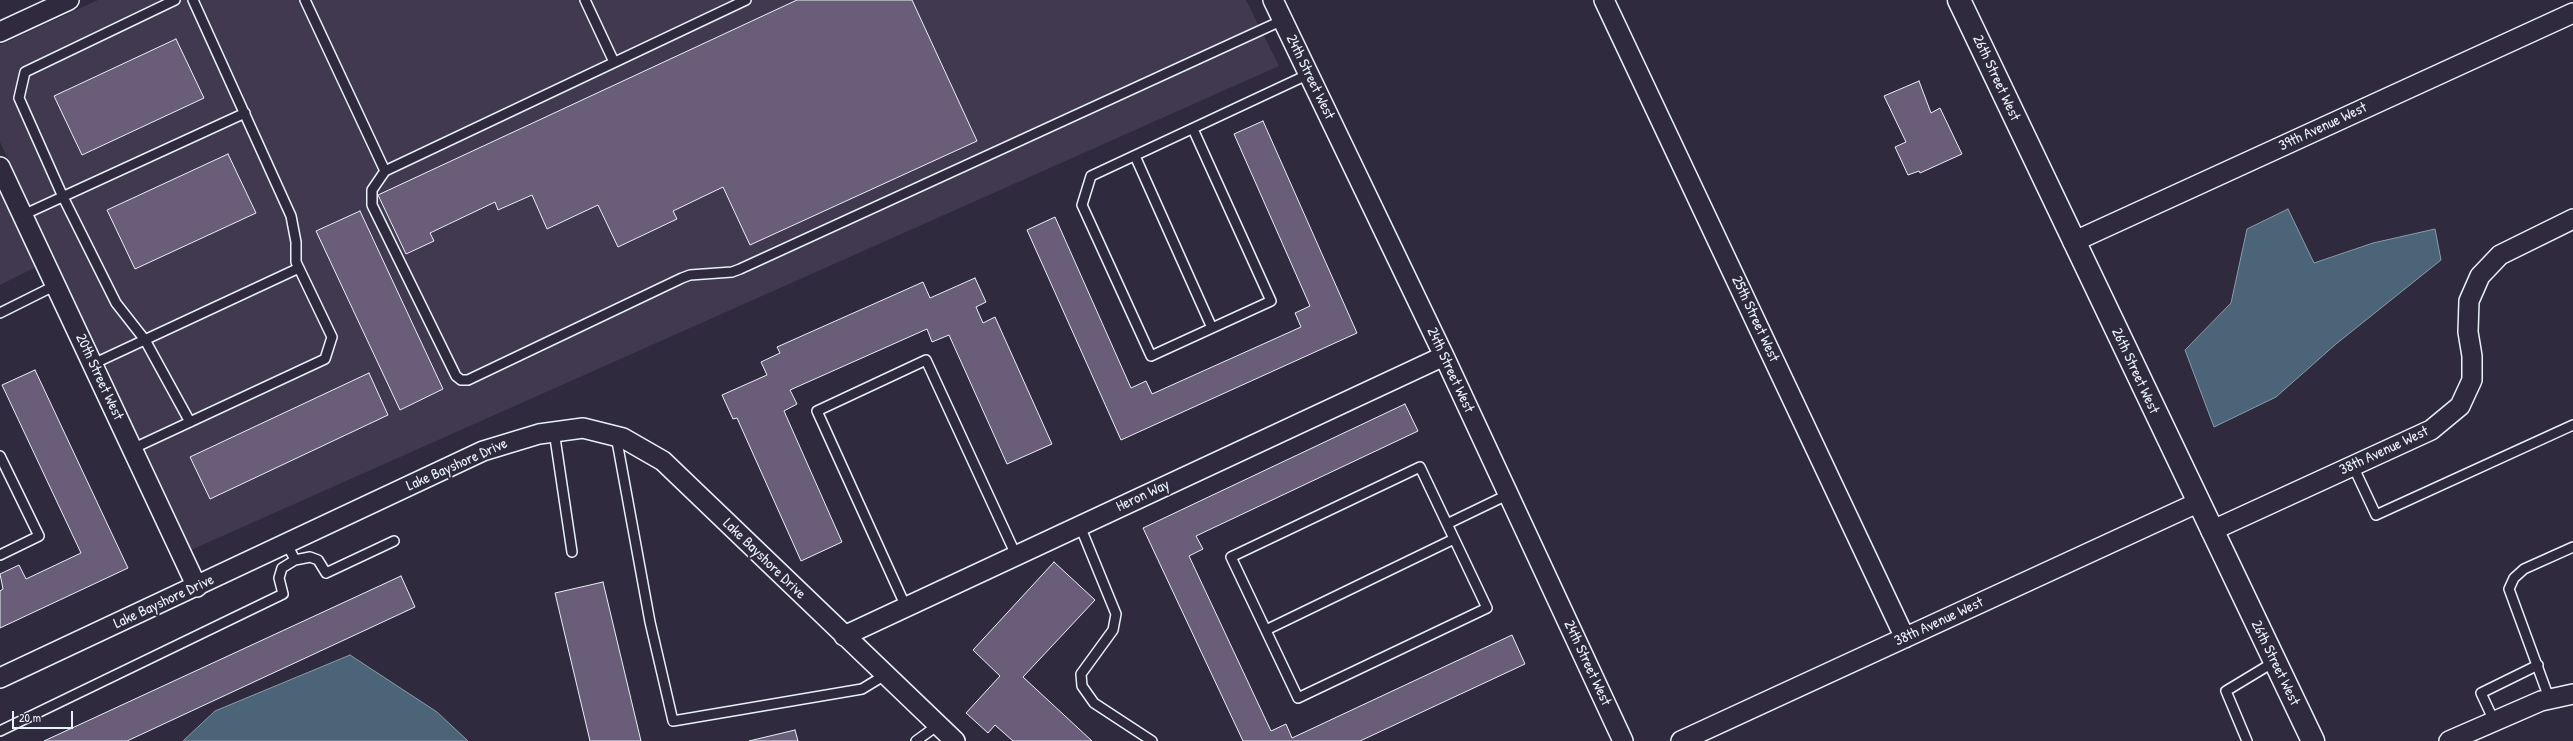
<!DOCTYPE html>
<html>
<head>
<meta charset="utf-8">
<style>
  body { margin:0 }
  #map { position:relative; width:2573px; height:741px; overflow:hidden; background:#2f2a3d; font-family:"Patrick Hand",sans-serif }
  canvas { display:block }
  .scale { position:absolute; left:12px; top:711px; width:61px; height:18px; box-sizing:border-box; border:2px solid #e8f1f8; border-top:0; padding-left:5px; font-size:12px; line-height:14px; white-space:nowrap; color:#e8f1f8; -webkit-text-stroke:3px #2f2a3d; paint-order:stroke }
</style>
</head>
<body>
<div id="map">
<canvas width="2573" height="741"></canvas>
<div class="scale">20 m</div>
</div>
<script>
const g = document.querySelector('canvas').getContext('2d');
g.lineJoin = 'round';
function fill(path, color) { g.fillStyle = color; g.fill(path, 'evenodd'); }
const shape = rows => new Path2D(rows.map(r => 'M' + r).join(''));
function strokePath(path, color, width, dash) { g.strokeStyle = color; g.lineWidth = width; g.lineCap = dash ? 'butt' : 'round'; g.setLineDash(dash || []); g.stroke(path); }
function write(font, color, halo, rows, align = 'center') {
  g.font = font + ' "Patrick Hand",sans-serif'; g.lineWidth = 4; g.setLineDash([]); g.textBaseline = 'middle'; g.strokeStyle = halo; g.fillStyle = color; for (const [text, x, y, turn = 0] of rows) {
    g.save(); g.translate(x, y); g.rotate((+turn || 0) * Math.PI / 180); g.textAlign = isNaN(turn) ? turn : align; if (halo) g.strokeText(text, 0, 0); g.fillText(text, 0, 0); g.restore();
  }
}
fill(shape([
  [98,0,1246,0,1279,66,191,550,0,142,0,45],
  [0,191,36,267,0,285]
]), '#40394f');
const water = shape([
  [2288,209,2314,263,2373,243,2435,229,2441,260,2336,344,2276,397,2214,427,2185,350,2231,303,2247,229,2288,209],
  [350,655,437,712,468,741,183,741,215,711,350,655]
]);
fill(water, '#4c6477');
strokePath(water, '#8a9cab', 1);
const building = shape([
  [797,0,912,0,977,141,750,245,723,187,673,211,677,219,618,247,598,205,547,229,532,195,498,210,495,202,430,233,434,241,406,254,378,195,797,0],
  [176,39,204,98,82,155,54,96,176,39],
  [1919,81,1931,113,1940,108,1962,154,1920,173,1919,171,1908,175,1895,147,1906,142,1884,96,1919,81],
  [1263,121,1357,333,1121,440,1027,230,1055,217,1131,388,1146,381,1152,394,1301,327,1295,313,1310,306,1234,134,1263,121],
  [228,154,256,213,135,269,107,210,228,154],
  [360,211,443,389,400,410,316,231,360,211],
  [975,278,986,302,976,307,983,323,995,317,1052,444,1007,464,949,335,932,342,927,329,790,390,797,404,784,411,842,542,801,561,737,418,733,419,722,395,767,375,761,362,780,353,777,347,923,282,930,298,975,278],
  [35,370,128,568,0,628,0,591,3,589,0,574,19,565,26,579,81,553,2,385,35,370],
  [369,373,388,415,210,499,190,457,369,373],
  [1405,404,1418,431,1196,536,1203,549,1189,556,1271,731,1286,724,1292,738,1512,635,1525,664,1360,741,1243,741,1143,528,1405,404],
  [1054,562,1095,600,1023,677,1092,741,1013,741,995,725,988,733,966,713,1000,676,973,650,1054,562],
  [401,576,415,607,127,741,44,741,401,576],
  [603,582,641,741,590,741,555,593,603,582],
  [795,730,798,741,749,741,795,730]
]);
fill(building, '#695d79');
strokePath(building, '#e8f1f8', 1);
const service = shape([
  [175,0,25,72,19,98,63,197,116,303,145,340,190,422],
  [305,0,385,171,746,0],
  [585,0,614,62],
  [1193,129,1271,301,1151,356,1082,205,1091,176,1309,74],
  [1135,156,1212,328],
  [385,171,372,190,372,205,456,376,461,380,468,380,682,278,690,275,732,272,740,269,1283,20],
  [23,215,245,113],
  [0,313,56,285],
  [93,364,299,268],
  [554,431,572,552],
  [616,436,650,622,673,721,862,689,885,675],
  [132,449,325,359,332,337,296,262,296,242,291,216,193,0],
  [0,456,39,536,0,555],
  [2353,466,2376,515,2573,425],
  [1420,467,1487,608,1298,698,1231,557,1420,467],
  [1447,524,1507,495],
  [1080,526,1116,614,1113,630,1081,674,1082,686,1094,703,1152,741],
  [295,560,310,557,318,560,326,573,394,541],
  [906,607,817,411,926,360,1016,555],
  [1266,630,1454,539],
  [2549,698,2509,589,2514,578,2524,569,2573,547],
  [2494,721,2481,693,2538,665],
  [0,731,283,594,279,578,282,568,295,560,287,544],
  [916,741,938,725],
  [2247,741,2226,691,2274,662]
]);
const minor = shape([
  [1273,0,1444,356,1623,741],
  [1604,0,1905,638],
  [0,32,69,0],
  [0,167,197,587],
  [2073,242,2573,13],
  [2211,531,2431,430,2460,406,2472,380,2472,356,2468,332,2469,301,2480,276,2500,255,2573,219],
  [844,636,1444,356],
  [0,678,483,451,539,434,583,428,623,438,663,461,955,741],
  [1681,741,2197,503],
  [2449,741,2541,701,2573,694]
]);
const tertiary = shape([
  [1959,0,2313,741]
]);
strokePath(service, '#e8f1f8', 12);
strokePath(minor, '#e8f1f8', 22);
strokePath(tertiary, '#e8f1f8', 25);
strokePath(service, '#2f2a3d', 9);
strokePath(minor, '#2f2a3d', 19);
strokePath(tertiary, '#2f2a3d', 22);
write('15px', '#e8f1f8', '#2f2a3d', [
  ["24th Street West",1310,77,64],
  ["26th Street West",1996,78,65],
  ["39th Avenue West",2323,127,-25],
  ["25th Street West",1755,319,65],
  ["24th Street West",1450,370,65],
  ["26th Street West",2135,371,65],
  ["20th Street West",99,377,65],
  ["38th Avenue West",2384,451,-25],
  ["Lake Bayshore Drive",457,465,-24],
  ["Heron Way",1143,496,-25],
  ["Lake Bayshore Drive",764,559,44],
  ["Lake Bayshore Drive",164,602,-25],
  ["38th Avenue West",1939,622,-25],
  ["24th Street West",1587,663,65],
  ["26th Street West",2275,663,64]
]);
</script>
</body>
</html>
